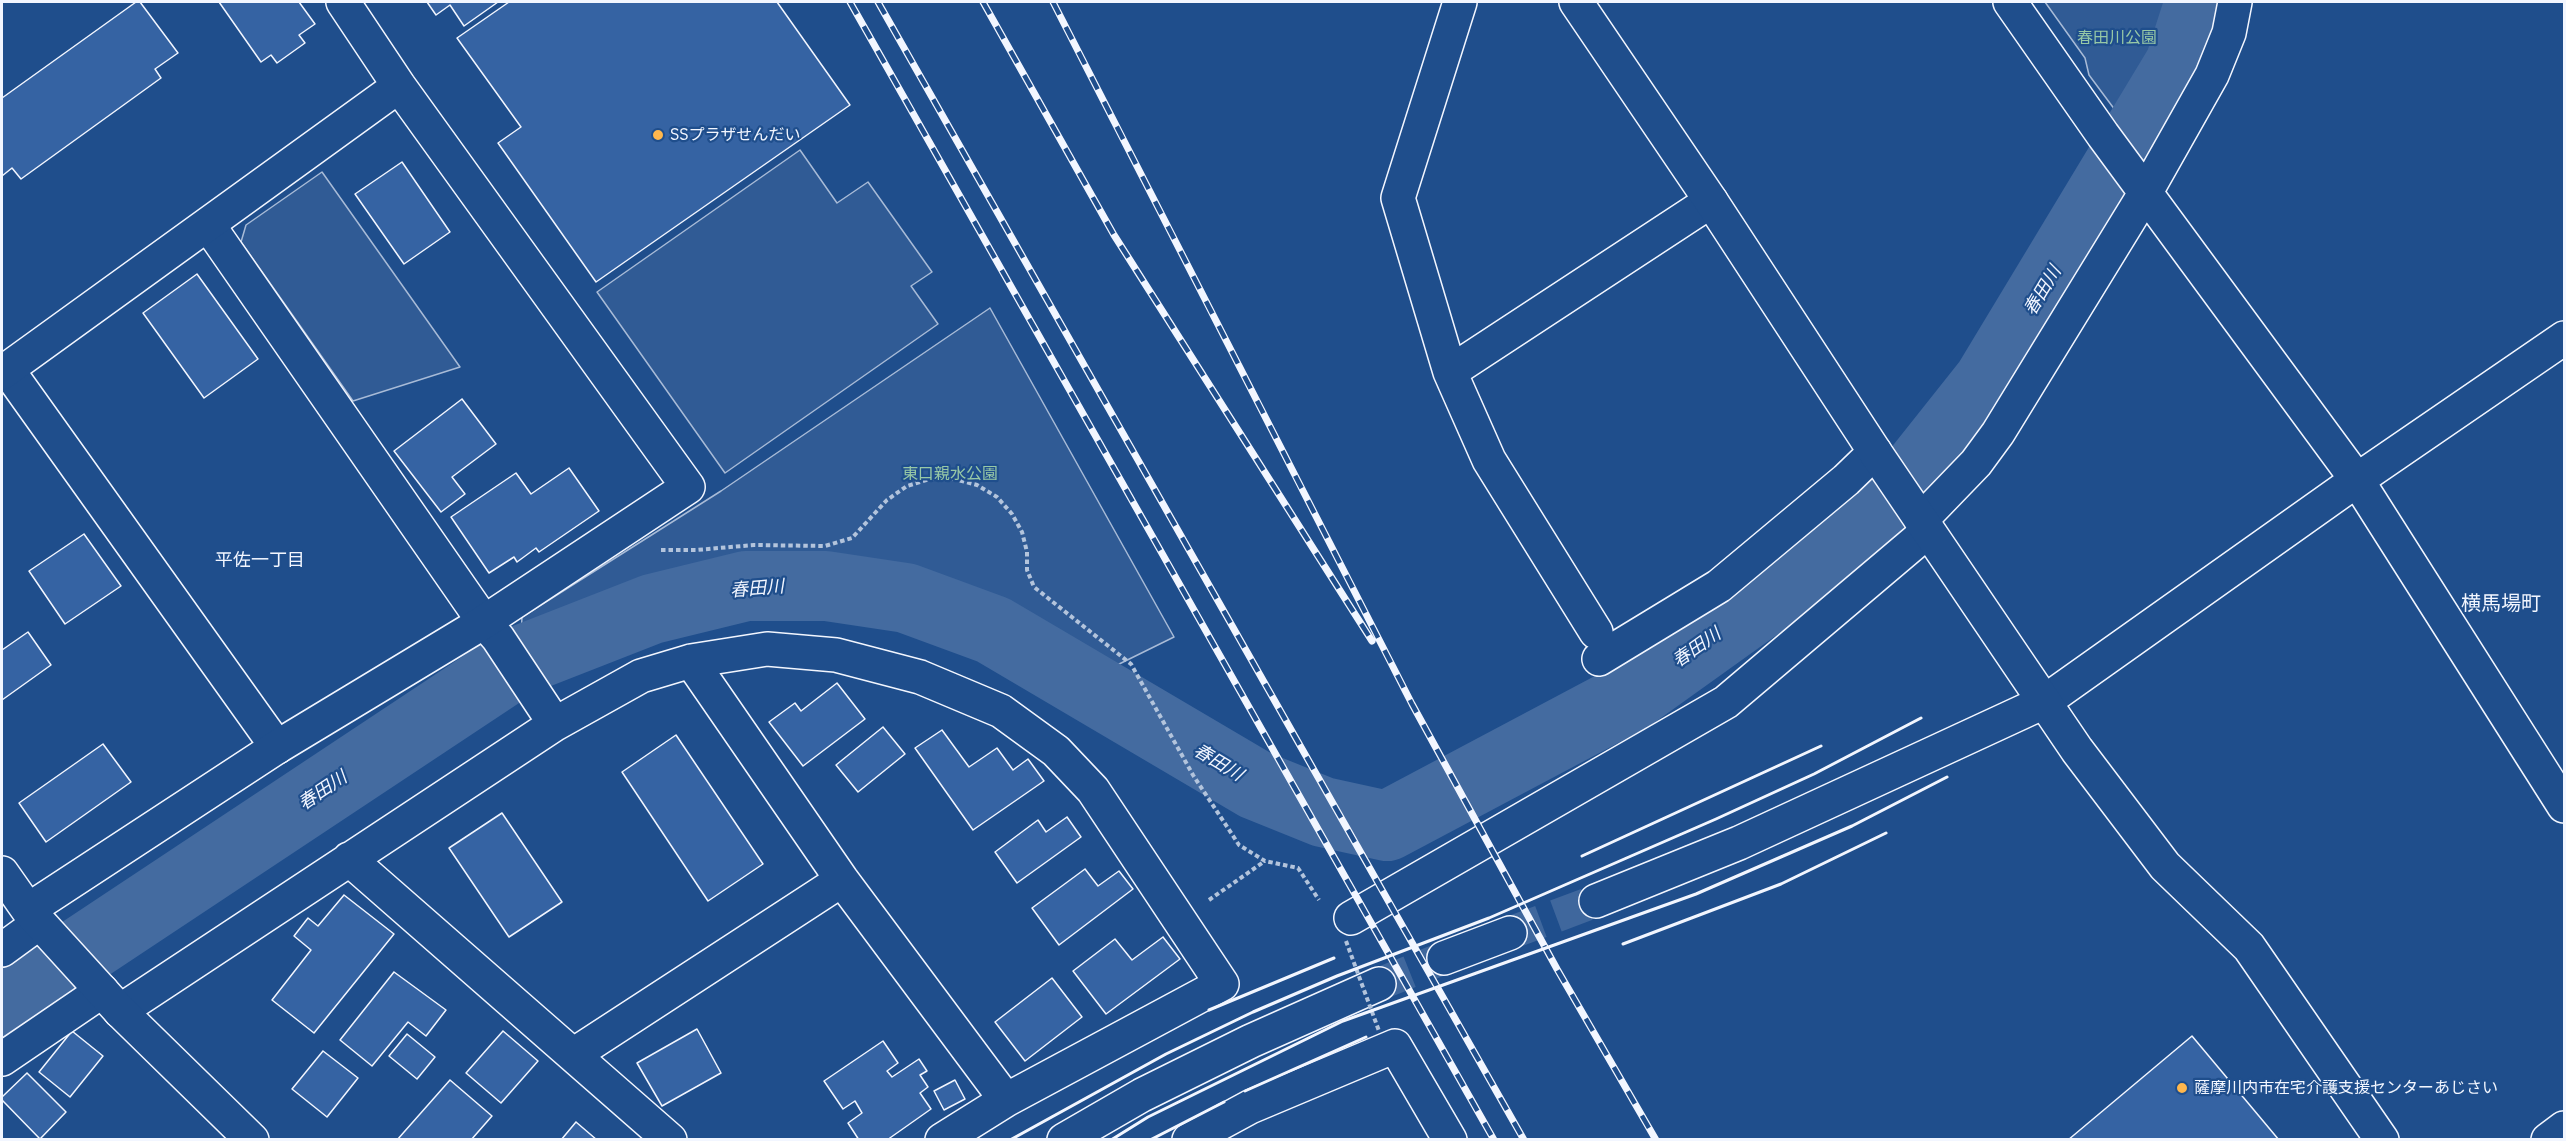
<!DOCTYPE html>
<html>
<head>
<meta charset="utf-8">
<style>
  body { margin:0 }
  #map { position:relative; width:2566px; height:1141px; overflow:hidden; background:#1f4e8c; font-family:"IBM Plex Sans",sans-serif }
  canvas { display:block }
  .frame { position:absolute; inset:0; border:3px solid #f2f6ff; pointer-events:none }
</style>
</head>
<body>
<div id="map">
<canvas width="2566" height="1141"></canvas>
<div class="frame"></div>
</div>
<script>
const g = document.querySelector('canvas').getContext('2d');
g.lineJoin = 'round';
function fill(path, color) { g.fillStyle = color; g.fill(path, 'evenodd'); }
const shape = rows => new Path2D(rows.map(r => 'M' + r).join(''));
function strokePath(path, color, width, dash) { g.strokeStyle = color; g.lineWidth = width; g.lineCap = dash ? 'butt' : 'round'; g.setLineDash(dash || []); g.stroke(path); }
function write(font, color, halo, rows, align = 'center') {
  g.font = font + ' "IBM Plex Sans","Noto Sans JP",sans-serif'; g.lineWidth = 4.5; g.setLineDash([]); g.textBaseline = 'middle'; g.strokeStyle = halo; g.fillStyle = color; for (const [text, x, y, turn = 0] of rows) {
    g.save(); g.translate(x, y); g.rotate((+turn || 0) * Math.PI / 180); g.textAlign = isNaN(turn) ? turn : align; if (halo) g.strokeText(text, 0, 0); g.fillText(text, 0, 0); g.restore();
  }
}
const built = shape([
  [2045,2,2170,2,2168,18,2143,68,2115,110,2089,75,2085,58,2045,2],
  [800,150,837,203,868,182,932,272,911,286,938,324,725,473,597,292,800,150],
  [322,172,460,367,353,401,241,242,246,225,322,172],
  [990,308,1174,637,1105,671,970,602,901,579,815,566,741,567,656,582,590,608,527,642,521,633,522,617,721,491,990,308]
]);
fill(built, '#305b95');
strokePath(built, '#a8bbd7', 1.5);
strokePath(shape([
  [2,1004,519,661,652,609,746,586,826,586,906,598,993,630,1256,785,1323,812,1387,826,1630,697,1880,518,1988,382,2180,64,2200,2]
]), '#446ba0', 70);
const building = shape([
  [136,2,140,2,178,53,155,69,161,78,21,179,12,168,2,176,2,98,136,2],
  [219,2,299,2,315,24,299,35,305,43,277,63,271,55,261,62,219,2],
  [427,2,498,2,464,26,450,5,436,15,427,2],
  [509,2,777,2,850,105,596,282,498,143,521,127,457,38,509,2],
  [402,162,450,232,404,264,355,194,402,162],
  [197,274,258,359,204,398,143,313,197,274],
  [462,399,496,444,452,477,465,494,441,512,394,451,462,399],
  [569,468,599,511,539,552,536,548,517,562,514,557,489,573,451,517,516,473,531,494,569,468],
  [84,534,121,586,65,624,29,571,84,534],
  [28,632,51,665,2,700,2,650,28,632],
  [837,683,865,719,803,766,769,722,795,703,801,711,837,683],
  [883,727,905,754,858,792,836,765,883,727],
  [942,730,969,767,997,748,1013,770,1028,759,1044,781,973,830,915,748,942,730],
  [676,735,763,864,708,901,622,772,676,735],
  [103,744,131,782,46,842,19,803,103,744],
  [502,813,562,902,509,937,449,848,502,813],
  [1067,817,1081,837,1017,883,995,852,1038,820,1046,832,1067,817],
  [1085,869,1098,886,1119,871,1133,889,1059,945,1032,908,1085,869],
  [344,895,394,934,314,1033,272,1000,311,950,294,936,308,918,318,926,344,895],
  [1163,937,1180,959,1106,1014,1073,971,1115,939,1132,960,1163,937],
  [394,972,446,1010,426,1036,408,1022,372,1066,340,1040,394,972],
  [1052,978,1082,1017,1025,1061,995,1022,1052,978],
  [697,1029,721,1073,662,1106,637,1063,697,1029],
  [72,1031,103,1056,70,1097,39,1072,72,1031],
  [503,1031,538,1061,501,1103,466,1073,503,1031],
  [407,1034,435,1057,417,1079,389,1056,407,1034],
  [2192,1036,2279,1140,2068,1140,2192,1036],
  [883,1041,898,1063,887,1071,892,1077,919,1059,927,1071,920,1075,928,1087,920,1093,931,1109,887,1140,859,1140,848,1123,862,1113,855,1101,843,1109,824,1081,883,1041],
  [323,1051,358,1078,327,1117,292,1089,323,1051],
  [27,1073,66,1112,40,1139,2,1100,2,1097,27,1073],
  [450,1080,492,1116,471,1140,397,1140,450,1080],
  [955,1080,965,1099,944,1110,934,1091,955,1080],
  [576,1122,597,1140,561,1140,576,1122]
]);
fill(building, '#3563a3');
strokePath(building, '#f2f6ff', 1.5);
strokePath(shape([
  [1510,933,1596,901],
  [1379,984,1444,958]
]), '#3f679d', 33, [33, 16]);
const minor = shape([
  [1460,2,1398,198,1450,372,1489,460,1596,632],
  [2010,2,2103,135,2357,480,2564,806],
  [209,226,484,622,498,638,555,724],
  [7,369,277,747],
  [1450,372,1711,201],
  [1921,520,1976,463,1998,433,2146,192,2212,75,2229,33,2235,2],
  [1599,659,1719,586,1846,480,1875,452],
  [691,661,842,880,1006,1100],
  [2044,702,2357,480,2564,338],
  [349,859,670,1140],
  [1351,918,1726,702,1928,531],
  [2,950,39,923],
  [120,1011,555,724,641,676,691,661,767,649,836,655,920,677,1001,711,1056,751,1093,790,1222,984,1006,1100,942,1140],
  [573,1055,842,880],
  [2,1059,102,991],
  [1189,1140,1250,1107,1395,1046,1450,1140],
  [2548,1140,2564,1128]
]);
const tertiary = shape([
  [1576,2,1711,201,1875,452,2077,750,2165,866,2249,947,2382,1140],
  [2,373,399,86],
  [2,873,28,910,120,1011,252,1140],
  [1596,901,1739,843,2044,702],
  [28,910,277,747,484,622,688,487,399,86,343,2],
  [1444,958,1510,933],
  [1064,1140,1142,1095,1251,1041,1379,984]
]);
strokePath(minor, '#f2f6ff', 36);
strokePath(tertiary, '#f2f6ff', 36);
strokePath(shape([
  [661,550,696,550,754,545,825,546,852,538,887,500,907,486,930,479,954,479,977,485,997,497,1012,514,1022,532,1027,552,1027,570,1034,587,1131,664,1193,775,1239,845,1265,861,1298,868,1319,900],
  [1209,900,1265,861]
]), '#b3c4dc', 4, [4.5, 3]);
strokePath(minor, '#1f4e8c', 33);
strokePath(tertiary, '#1f4e8c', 33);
const rail = shape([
  [850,2,1494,1140],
  [878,2,1524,1140],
  [983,2,1114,235,1372,641],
  [1053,2,1412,704,1557,969,1656,1140]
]);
strokePath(rail, '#f2f6ff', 7);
strokePath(rail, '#1f4e8c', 4.5, [14]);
strokePath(shape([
  [1346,941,1379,1031]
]), '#b3c4dc', 4, [4.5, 3]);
strokePath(shape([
  [1582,856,1821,746],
  [1623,944,1781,884,1886,833],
  [1209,1010,1334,958],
  [1245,1091,1366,1037],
  [1010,1140,1166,1054,1253,1012,1337,976,1489,918,1716,819,1814,774,1921,718],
  [1111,1140,1148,1117,1343,1021,1696,894,1852,826,1947,777],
  [1150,1140,1224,1102]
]), '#f2f6ff', 3);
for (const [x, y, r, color] of [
  [658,135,6,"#ffb74d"],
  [2182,1088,6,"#ffb74d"]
]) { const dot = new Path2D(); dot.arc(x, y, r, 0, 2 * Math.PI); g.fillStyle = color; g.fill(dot); strokePath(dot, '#1f4e8c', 2); }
write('16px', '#97c8a6', '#1f4e8c', [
  ["春田川公園",2117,38],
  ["東口親水公園",950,474]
]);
write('16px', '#f2f6ff', '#1f4e8c', [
  ["SSプラザせんだい",670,135],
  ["薩摩川内市在宅介護支援センターあじさい",2194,1088]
], 'left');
write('italic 18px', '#f2f6ff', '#1f4e8c', [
  ["春田川",2043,291,-59],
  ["春田川",757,589,-5],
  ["春田川",1697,648,-35],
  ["春田川",1218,763,31],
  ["春田川",323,791,-34]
]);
write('18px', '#f2f6ff', '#1f4e8c', [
  ["平佐一丁目",260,561]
]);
write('20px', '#f2f6ff', '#1f4e8c', [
  ["横馬場町",2501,604]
]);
</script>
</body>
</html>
